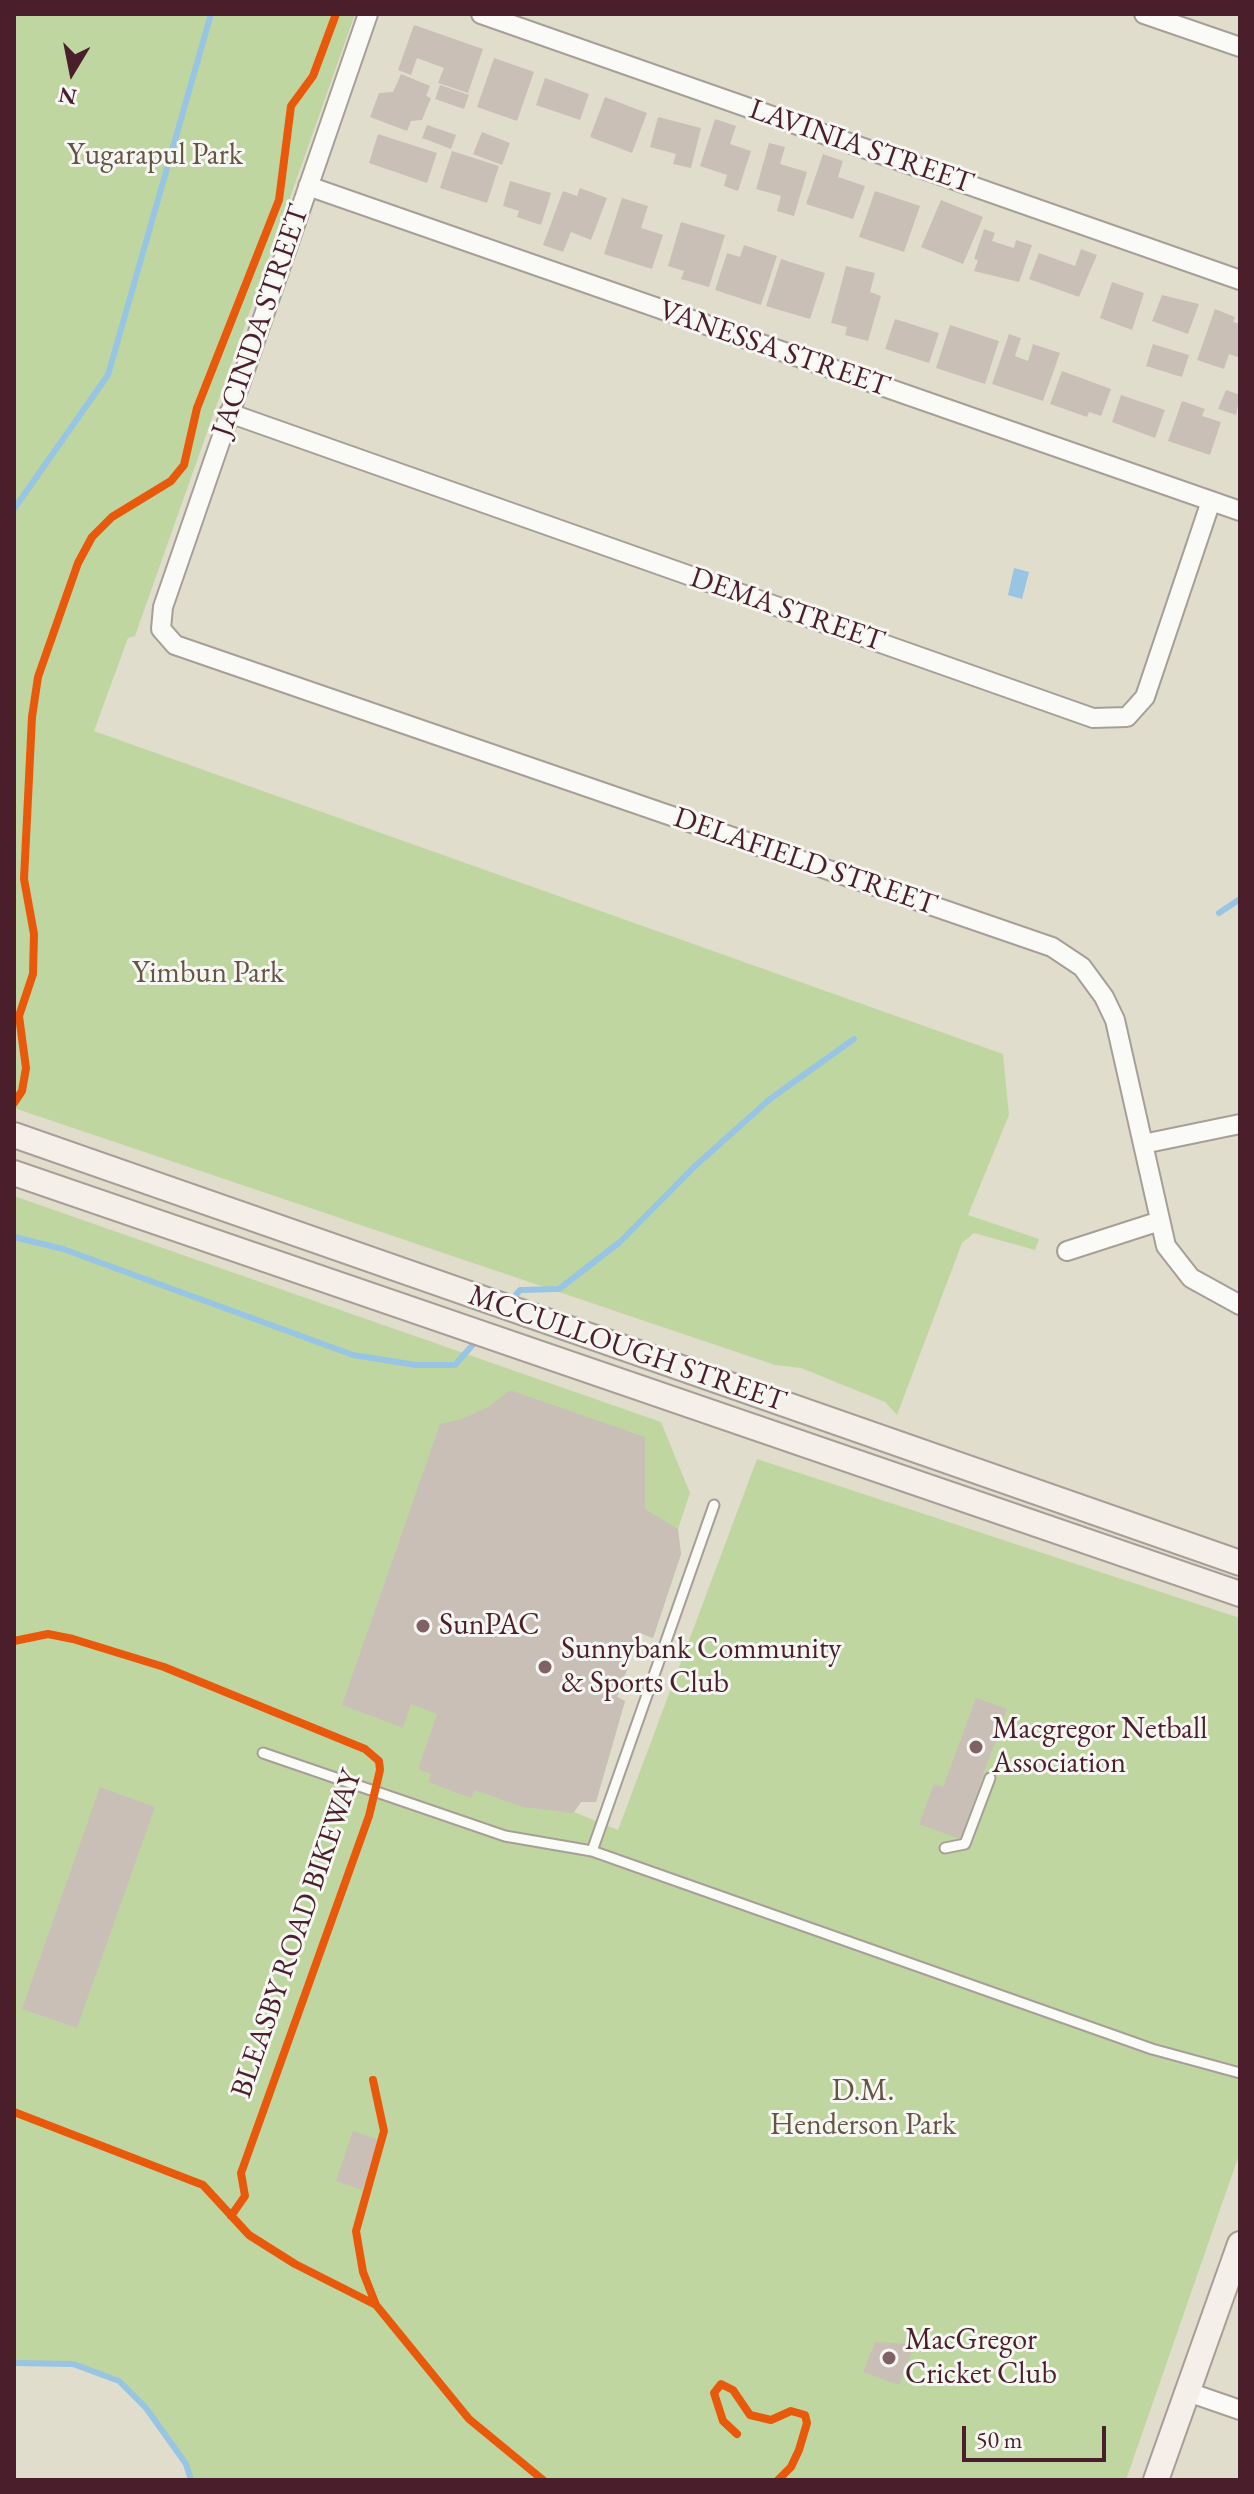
<!DOCTYPE html>
<html>
<head>
<meta charset="utf-8">
<style>
  body { margin:0 }
  #map { position:relative; width:1254px; height:2494px; overflow:hidden; background:#e1ddcc; font-family:"EB Garamond",serif }
  canvas { display:block }
  .frame { position:absolute; inset:0; border:16px solid #4a1f2b; pointer-events:none }
  .north { position:absolute; left:32px; top:32px; width:80px; height:80px; -webkit-text-stroke:6px #f6f6f2; paint-order:stroke; rotate:190deg; font-size:22px; font-weight:700; line-height:32px; text-align:center; color:#4a1f2b }
  .north::after { content:''; display:block; margin:auto; width:28px; height:36px; background:#4a1f2b; clip-path:polygon(50% 0,100% 100%,50% 72%,0 100%) }
  .scale { position:absolute; left:962px; top:2426px; width:144px; height:36px; box-sizing:border-box; border:4px solid #4a1f2b; border-top:0; padding-left:10px; font-size:24px; line-height:28px; white-space:nowrap; color:#4a1f2b; -webkit-text-stroke:6px #f6f6f2; paint-order:stroke }
</style>
</head>
<body>
<div id="map">
<canvas width="1254" height="2494"></canvas>
<div class="frame"></div>
<div class="north">N</div>
<div class="scale">50 m</div>
</div>
<script>
const g = document.querySelector('canvas').getContext('2d');
g.lineJoin = 'round';
function fill(path, color) { g.fillStyle = color; g.fill(path, 'evenodd'); }
const shape = rows => new Path2D(rows.map(r => 'M' + r).join(''));
function strokePath(path, color, width, dash) { g.strokeStyle = color; g.lineWidth = width; g.lineCap = dash ? 'butt' : 'round'; g.setLineDash(dash || []); g.stroke(path); }
function write(font, color, halo, rows, align = 'center') {
  g.font = font + ' "EB Garamond",serif'; g.lineWidth = 6; g.setLineDash([]); g.textBaseline = 'middle'; g.strokeStyle = halo; g.fillStyle = color; for (const [text, x, y, turn = 0] of rows) {
    g.save(); g.translate(x, y); g.rotate((+turn || 0) * Math.PI / 180); g.textAlign = isNaN(turn) ? turn : align; if (halo) g.strokeText(text, 0, 0); g.fillText(text, 0, 0); g.restore();
  }
}
fill(shape([
  [14,14,355,14,135,636,128,638,94,731,1003,1054,1009,1115,968,1215,1039,1239,1035,1250,974,1233,962,1243,897,1415,885,1402,801,1368,775,1365,14,1108],
  [14,1196,661,1422,690,1493,678,1529,681,1554,653,1638,640,1633,617,1697,625,1701,596,1802,581,1802,574,1812,618,1830,757,1459,1240,1618,1240,2152,1126,2480,191,2480,186,2464,146,2408,119,2381,73,2364,14,2363]
]), '#c0d6a1');
fill(shape([
  [1014,568,1029,572,1022,599,1008,595]
]), '#97c5e3');
strokePath(shape([
  [14,509,108,375,211,14],
  [1219,913,1240,899],
  [14,1237,63,1249,353,1355,416,1365,455,1365,477,1340],
  [511,1301,520,1290,559,1289,620,1242,694,1167,770,1099,854,1039],
  [14,2363,73,2364,119,2381,146,2408,186,2464,191,2480]
]), '#97c5e3', 6);
fill(shape([
  [414,25,483,49,468,93,438,83,444,68,417,58,411,75,398,70],
  [494,58,534,72,517,121,477,107],
  [401,74,430,86,426,96,431,98,422,120,411,121,407,131,370,117,379,93,393,92],
  [545,78,589,94,580,120,536,105],
  [440,85,469,95,464,109,435,99],
  [605,97,647,113,632,153,590,137],
  [658,117,701,128,691,168,673,164,676,154,650,147],
  [715,119,736,126,730,144,751,151,738,191,724,186,727,175,700,166],
  [427,125,456,135,451,149,422,138],
  [482,132,510,143,502,165,473,154],
  [378,134,437,153,427,183,369,163],
  [769,143,785,147,780,164,807,172,794,216,777,211,781,196,756,189],
  [452,151,499,166,487,203,440,188],
  [823,154,843,161,838,177,865,186,853,219,806,204],
  [510,181,551,193,541,225,517,217,519,211,503,206],
  [580,188,607,198,591,240,571,232,563,252,543,245,563,191,577,196],
  [875,191,920,206,904,252,859,237],
  [622,198,648,206,641,228,663,235,652,269,604,254],
  [941,200,983,217,963,264,921,247],
  [681,222,725,235,709,287,681,279,684,271,668,266],
  [984,229,995,233,992,241,1014,248,1016,240,1032,245,1019,282,974,271,978,260,974,259],
  [744,245,777,256,761,305,715,290,727,253,740,257],
  [1081,249,1097,255,1079,297,1029,279,1039,253,1075,266],
  [781,259,825,273,810,319,766,306],
  [846,266,875,273,870,292,881,296,868,341,845,335,847,327,831,323],
  [1112,282,1144,293,1132,330,1100,318],
  [1162,295,1199,304,1188,334,1152,321],
  [1215,309,1235,317,1233,322,1240,324,1240,358,1229,354,1224,369,1197,360],
  [895,319,939,333,929,363,885,349],
  [950,325,999,341,985,384,936,368],
  [1009,334,1021,338,1015,356,1028,361,1033,344,1060,353,1043,401,992,384],
  [1153,344,1189,355,1182,377,1146,366],
  [1062,371,1111,389,1101,416,1089,412,1087,417,1050,404],
  [1226,390,1240,395,1236,415,1218,409],
  [1121,395,1165,410,1155,438,1112,422],
  [1182,401,1205,409,1202,416,1221,422,1210,455,1168,441],
  [510,1390,645,1437,645,1509,678,1529,681,1554,653,1638,640,1633,617,1697,625,1701,596,1802,581,1802,573,1813,523,1807,474,1790,471,1798,428,1782,431,1774,418,1769,437,1714,411,1704,403,1728,342,1705,440,1424,462,1419,490,1406],
  [976,1698,1007,1709,960,1839,919,1824,934,1784,943,1787],
  [100,1787,155,1807,77,2028,22,2009],
  [353,2131,380,2140,362,2190,336,2181],
  [875,2342,915,2344,899,2385,863,2372]
]), '#cabfb7');
const lane = shape([
  [263,1753,505,1836,592,1851,1152,2049,1240,2073],
  [945,1848,965,1844,990,1778],
  [592,1851,714,1505]
]);
const street = shape([
  [368,14,163,607,161,629,175,645,1052,947,1082,967,1104,997,1115,1020,1166,1246,1191,1278,1240,1305],
  [481,14,1240,280],
  [1144,14,1240,47],
  [308,186,1240,511],
  [229,413,1093,718,1127,717,1145,697,1211,501],
  [1143,1144,1240,1124],
  [1067,1251,1160,1221],
  [1188,2392,1240,2410]
]);
const secondary = shape([
  [14,1135,1240,1563],
  [14,1173,1240,1594],
  [1156,2480,1240,2244]
]);
strokePath(lane, '#a79f97', 13);
strokePath(street, '#a79f97', 22);
strokePath(secondary, '#a79f97', 28);
strokePath(lane, '#fafaf7', 9);
strokePath(street, '#fafaf7', 18);
strokePath(secondary, '#f4f0e9', 24);
strokePath(shape([
  [14,1103,22,1091,26,1068,19,1016,33,974,34,934,24,879,32,717,38,677,78,563,92,537,112,517,171,481,184,465,197,408,279,200,291,106,313,76,336,14],
  [14,1641,48,1634,73,1639,164,1667,365,1749,379,1761,380,1770,369,1816,241,2173,245,2196,231,2216],
  [373,2080,384,2131,356,2231,363,2272,376,2305],
  [14,2112,203,2185,249,2235,295,2264,376,2305,469,2419,543,2480],
  [737,2434,723,2421,714,2393,721,2384,733,2390,750,2415,771,2420,791,2411,805,2415,807,2423,799,2450,791,2467,778,2480]
]), '#e8590c', 8);
for (const [x, y, r, color] of [
  [423,1626,8,"#7f6263"],
  [545,1667,8,"#7f6263"],
  [976,1747,8,"#7f6263"],
  [889,2358,8,"#7f6263"]
]) { const dot = new Path2D(); dot.arc(x, y, r, 0, 2 * Math.PI); g.fillStyle = color; g.fill(dot); strokePath(dot, '#f6f6f2', 3); }
write('30px', '#4a1f2b', '#f6f6f2', [
  ["LAVINIA STREET",861,147,19],
  ["JACINDA STREET",261,321,-71],
  ["VANESSA STREET",774,349,19],
  ["DEMA STREET",787,610,19],
  ["DELAFIELD STREET",805,862,19],
  ["MCCULLOUGH STREET",627,1349,19],
  ["BLEASBY ROAD BIKEWAY",297,1934,-71]
]);
write('30px', '#655444', '#f6f6f2', [
  ["Yugarapul Park",155,156],
  ["Yimbun Park",208,974],
  ["D.M.",863,2092],
  ["Henderson Park",863,2126]
]);
write('30px', '#4a1f2b', '#f6f6f2', [
  ["SunPAC",439,1626],
  ["Sunnybank Community",561,1650],
  ["& Sports Club",561,1684],
  ["Macgregor Netball",992,1730],
  ["Association",992,1764],
  ["MacGregor",905,2341],
  ["Cricket Club",905,2375]
], 'left');
</script>
</body>
</html>
